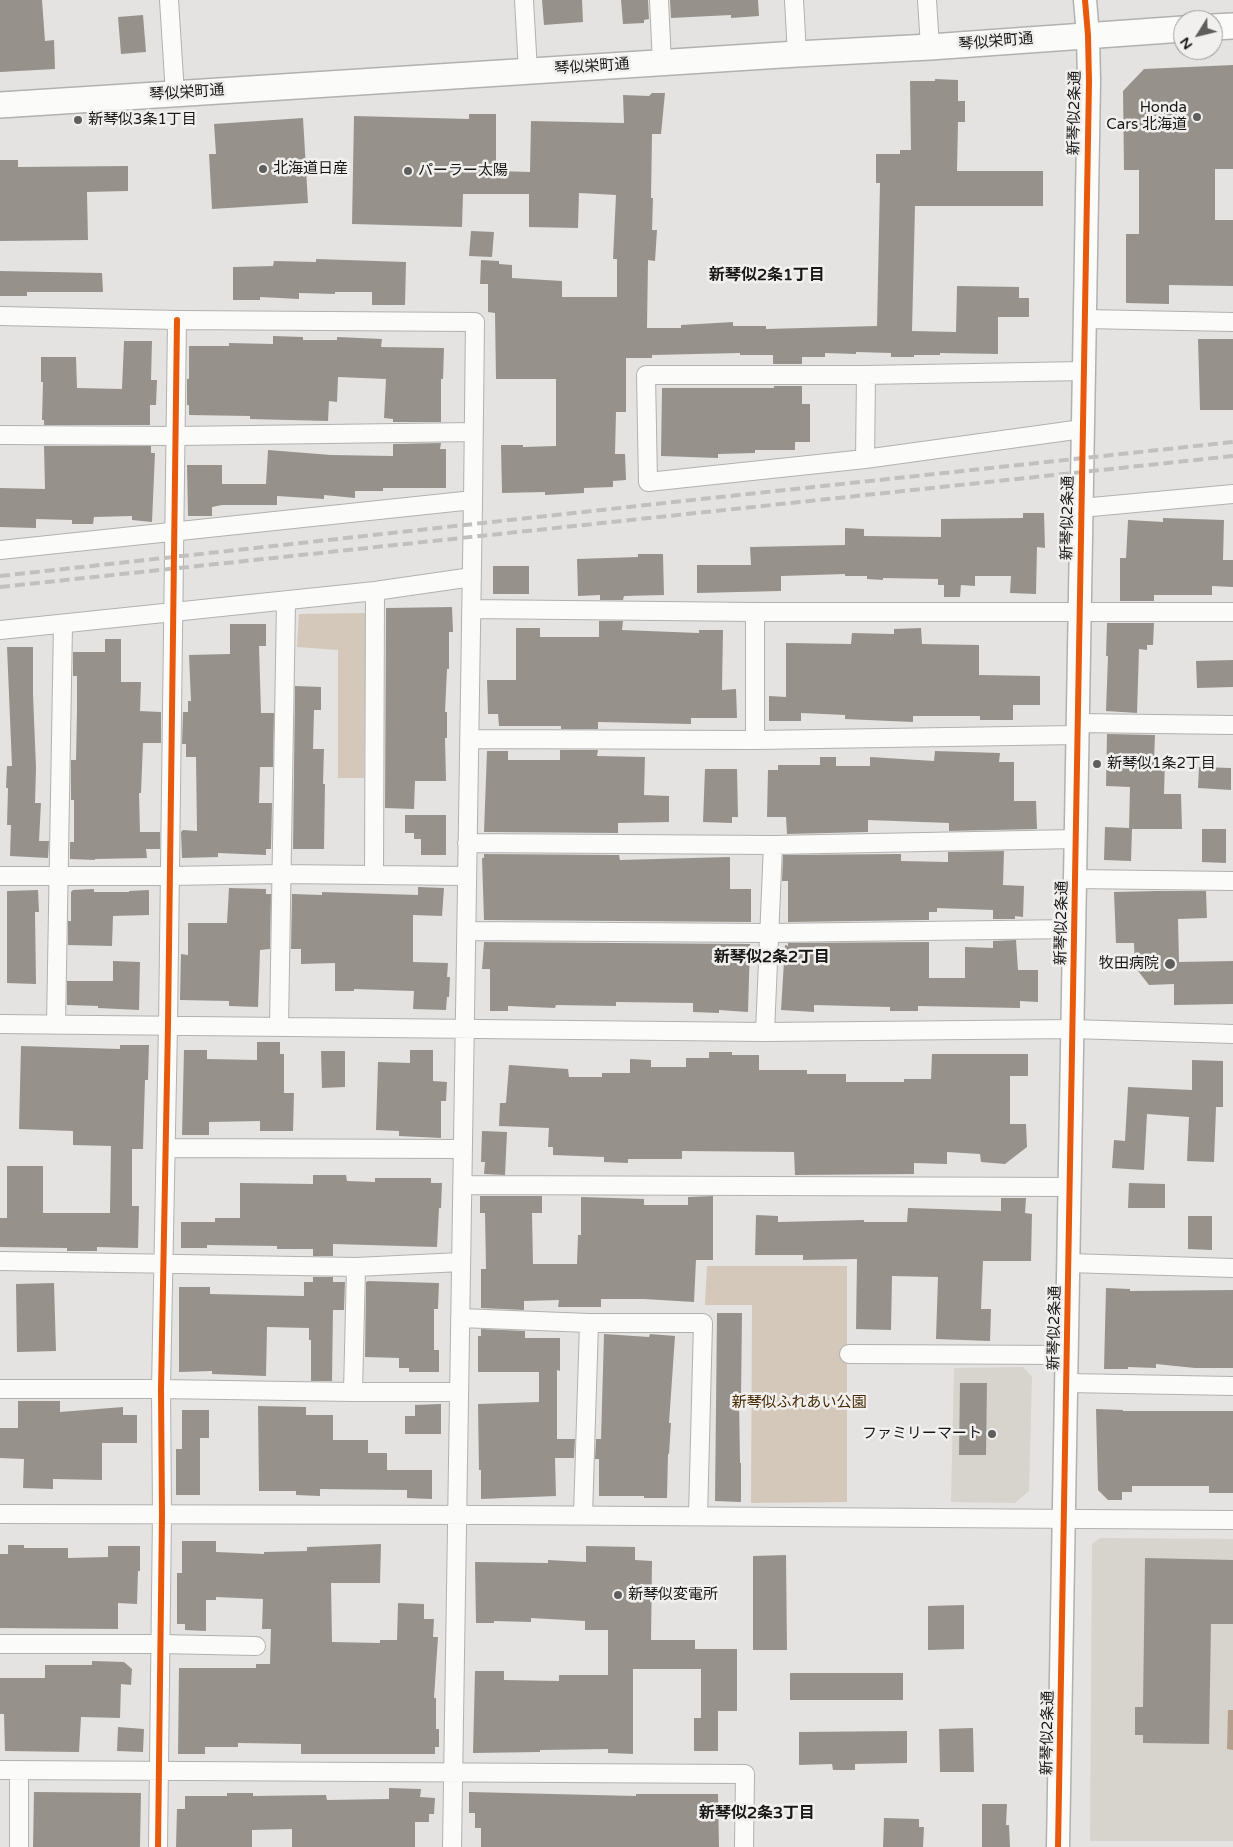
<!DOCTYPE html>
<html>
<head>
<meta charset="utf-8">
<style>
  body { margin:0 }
  #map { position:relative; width:1233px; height:1847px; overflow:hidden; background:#e4e3e1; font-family:"Varela Round",sans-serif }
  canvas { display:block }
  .north { position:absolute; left:1173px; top:10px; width:50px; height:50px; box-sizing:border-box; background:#f2f0ee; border:1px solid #9b9998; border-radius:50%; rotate:234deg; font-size:14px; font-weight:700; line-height:20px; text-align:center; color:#181717 }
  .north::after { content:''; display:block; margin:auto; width:18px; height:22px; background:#5f5e5e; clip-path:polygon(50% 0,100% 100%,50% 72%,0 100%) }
</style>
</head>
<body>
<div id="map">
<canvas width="1233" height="1847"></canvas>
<div class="north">N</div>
</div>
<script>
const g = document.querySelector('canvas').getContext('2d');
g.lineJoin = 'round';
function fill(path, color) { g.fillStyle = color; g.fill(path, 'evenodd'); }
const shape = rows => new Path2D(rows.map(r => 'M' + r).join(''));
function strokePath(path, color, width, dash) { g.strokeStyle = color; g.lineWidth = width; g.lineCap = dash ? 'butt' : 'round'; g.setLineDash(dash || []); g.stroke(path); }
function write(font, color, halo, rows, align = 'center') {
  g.font = font + ' "Varela Round","Noto Sans JP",sans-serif'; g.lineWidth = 5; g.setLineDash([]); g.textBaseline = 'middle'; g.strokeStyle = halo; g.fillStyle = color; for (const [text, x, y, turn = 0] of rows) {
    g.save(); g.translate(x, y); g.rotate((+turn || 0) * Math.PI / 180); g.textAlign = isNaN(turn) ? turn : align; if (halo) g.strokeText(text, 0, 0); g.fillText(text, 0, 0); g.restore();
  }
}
fill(shape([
  [1023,1367,1032,1377,1029,1491,1015,1503,951,1502,954,1368],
  [1100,1538,1233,1539,1233,1841,1090,1841,1092,1544]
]), '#d7d3cd');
fill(shape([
  [366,613,364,778,338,778,338,650,297,647,299,614],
  [707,1266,847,1266,847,1502,751,1503,752,1305,705,1305]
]), '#d4c8ba');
fill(shape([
  [1228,1710,1233,1710,1233,1750,1227,1749]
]), '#b2a08c');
fill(shape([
  [0,0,42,0,45,41,54,40,55,69,0,72],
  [542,0,582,0,583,22,544,25],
  [621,0,648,0,649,19,644,20,644,23,623,24],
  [670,0,758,0,759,16,731,18,731,15,671,18],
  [143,15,146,52,121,54,118,17],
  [1233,65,1233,169,1215,169,1215,220,1233,220,1233,286,1169,285,1169,304,1126,303,1126,234,1139,234,1139,170,1124,170,1123,91,1144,69],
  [935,79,958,80,958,101,965,101,965,122,958,122,957,171,1043,171,1043,206,915,206,912,331,956,332,957,286,1019,287,1019,298,1029,298,1029,317,998,317,998,354,940,353,940,355,914,355,914,357,891,357,891,353,856,352,856,354,825,353,825,357,802,357,802,364,773,364,773,355,740,355,740,353,652,355,652,358,626,358,626,412,616,412,615,454,625,454,626,480,613,481,613,487,584,488,584,493,545,495,545,492,502,493,501,445,523,445,523,447,556,446,556,379,496,379,495,313,488,312,488,284,480,284,481,260,499,261,499,264,512,265,512,278,562,281,562,297,617,297,617,259,613,259,616,195,579,193,578,228,529,227,529,194,463,194,462,227,352,224,354,116,469,119,469,114,496,114,496,171,530,172,531,121,624,123,623,95,649,96,652,93,665,93,661,134,652,134,651,198,653,198,652,230,657,230,655,261,648,260,647,328,681,328,681,325,733,322,733,326,766,326,766,329,877,326,880,183,876,183,876,154,900,154,900,150,911,150,910,81,935,81],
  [303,118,308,203,212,209,209,154,216,154,214,124],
  [0,160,18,160,18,167,128,166,128,191,87,192,88,240,0,241],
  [471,231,494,232,492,257,469,256],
  [316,259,406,262,405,305,372,305,372,292,335,292,335,294,299,293,299,299,260,297,260,300,233,300,233,267,273,266,274,261,316,262],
  [0,271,102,273,103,292,27,292,27,296,0,296],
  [273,336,303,337,303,340,337,340,337,337,382,339,381,347,444,348,443,379,441,379,441,422,393,422,393,419,384,418,386,379,338,377,337,402,329,401,328,421,250,419,250,416,189,415,189,405,187,405,187,379,189,379,189,346,229,346,229,343,273,344],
  [1198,339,1233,339,1233,410,1200,410],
  [124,341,152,341,151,380,157,380,156,405,150,405,150,425,44,425,44,420,42,420,43,382,41,382,41,357,76,357,77,388,122,389],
  [774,386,802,386,802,404,810,404,810,442,795,442,795,450,755,450,755,453,718,454,718,458,661,456,662,388,774,388],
  [441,443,440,449,446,449,446,488,383,488,383,491,355,491,355,498,324,495,324,499,277,496,277,505,222,505,212,507,212,516,188,516,187,465,222,465,222,484,266,484,268,450,331,455,393,456,393,444],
  [44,446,151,446,151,453,155,453,152,522,132,520,132,516,94,517,93,524,72,524,72,520,36,519,36,528,0,527,0,488,45,489],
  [1023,513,1044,513,1045,548,1037,547,1036,594,1010,593,1011,576,975,576,975,586,961,585,960,597,944,597,944,585,938,585,938,579,883,578,883,580,867,579,867,576,845,576,845,574,781,576,781,591,697,593,697,565,751,565,750,547,845,545,845,528,864,529,864,536,941,537,941,519,1023,518],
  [1163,518,1224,520,1223,560,1233,560,1233,587,1212,586,1212,595,1154,595,1154,601,1120,601,1120,558,1126,558,1128,520,1163,522],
  [638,554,663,554,664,595,624,596,623,600,600,600,600,595,578,596,577,559,638,557],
  [493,566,529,566,529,594,493,594],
  [452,607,453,632,449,632,449,669,447,669,445,712,447,712,447,738,445,738,446,781,415,781,414,809,385,808,386,608],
  [599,621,623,621,622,630,699,633,699,630,723,630,722,690,736,689,737,718,691,718,691,724,598,722,598,729,561,729,561,726,499,726,498,714,488,714,487,680,516,680,516,628,540,628,540,637,599,637],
  [1107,623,1154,623,1153,645,1147,645,1147,650,1139,649,1137,713,1106,711,1108,656,1106,656],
  [230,624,266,624,266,646,259,646,261,713,274,713,273,767,260,767,259,803,272,803,271,849,266,849,266,855,218,853,218,857,182,858,181,832,183,830,197,831,196,757,186,757,186,744,182,744,183,712,188,712,188,701,191,701,189,655,230,654],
  [921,628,922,644,979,645,979,675,1040,676,1040,705,1013,705,1013,720,980,720,980,716,913,716,913,722,845,719,845,715,801,713,801,721,769,721,769,696,786,697,786,643,851,644,852,633,894,634,894,629],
  [105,639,121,639,121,682,141,682,140,711,161,712,161,743,143,743,141,793,139,793,140,832,160,832,160,849,146,849,147,858,95,859,95,860,70,859,70,842,74,842,74,800,71,800,71,760,76,760,77,710,77,676,73,676,73,652,105,652],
  [7,647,33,647,33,694,36,768,35,803,41,803,39,841,49,841,48,858,10,856,11,825,7,825,8,788,6,788,7,766,12,766],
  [1233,660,1233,687,1197,688,1196,661],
  [295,686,321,687,321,710,314,710,313,749,324,749,323,784,325,784,324,849,293,849],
  [1107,734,1155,735,1154,761,1165,761,1164,794,1181,794,1182,829,1132,829,1131,861,1104,860,1105,827,1129,828,1130,787,1106,786],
  [560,750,598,750,597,756,645,757,644,795,669,796,669,822,618,823,618,833,484,832,487,751,508,751,508,760,560,760],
  [935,751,1000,753,999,762,1014,762,1014,801,1036,801,1037,829,949,831,949,823,868,820,868,832,787,834,786,817,767,817,768,770,778,770,778,765,820,765,820,757,836,757,836,766,870,766,870,757,934,761],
  [1199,767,1231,768,1231,790,1198,788],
  [705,769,737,769,738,817,732,817,732,823,703,822],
  [405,815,446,815,446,855,421,855,421,839,414,839,414,833,405,833],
  [1202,829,1226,829,1226,863,1202,862],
  [1004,851,1003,885,1024,886,1023,917,1015,916,1015,919,993,919,993,910,937,908,937,912,929,912,929,920,788,922,788,881,782,881,783,855,901,854,901,861,948,862,948,852],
  [484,854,619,855,620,860,730,857,730,889,751,889,751,922,484,920,482,858,484,858],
  [418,887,444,888,442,916,413,915,413,962,448,963,447,977,450,977,449,997,447,997,446,1010,413,1009,414,991,354,989,354,991,335,991,335,963,301,964,301,949,291,949,292,894,322,895,322,892,418,895],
  [229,888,266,889,266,894,271,894,270,949,260,950,258,1007,229,1006,229,1001,180,1000,181,954,188,955,188,923,227,923],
  [94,889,94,892,129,892,129,891,149,890,149,915,113,916,112,946,68,945,68,921,71,921,71,892,73,890],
  [38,890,39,912,35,912,36,984,7,983,7,891],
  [1157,891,1206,891,1207,918,1178,919,1179,962,1233,961,1233,1004,1174,1005,1174,984,1149,985,1135,967,1134,943,1116,943,1114,892],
  [1016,940,1018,970,1038,970,1038,1002,1020,1001,1020,1008,918,1006,918,1011,890,1011,890,1007,814,1005,814,1012,781,1010,785,945,788,946,788,943,929,942,929,978,965,978,965,947,993,948,993,941],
  [484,942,750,944,748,1012,719,1010,719,1013,693,1012,693,1003,616,1002,616,1006,556,1005,555,1008,508,1006,508,1011,490,1011,490,969,482,969],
  [113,961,140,962,139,1010,98,1008,98,1006,67,1005,67,981,113,981],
  [257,1042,280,1042,280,1054,284,1054,284,1093,294,1093,293,1131,260,1131,260,1121,209,1122,209,1135,182,1135,184,1050,207,1050,207,1059,257,1060],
  [120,1045,149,1045,148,1080,145,1080,143,1149,132,1149,132,1206,139,1206,138,1248,97,1247,97,1251,67,1251,67,1248,0,1247,0,1218,7,1218,7,1166,43,1166,43,1213,110,1213,111,1146,73,1145,73,1131,19,1129,21,1046,120,1049],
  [410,1050,433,1050,433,1081,447,1082,446,1101,441,1101,441,1138,399,1136,399,1131,376,1130,378,1062,410,1063],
  [321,1051,345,1051,345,1087,322,1088],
  [709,1052,732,1052,732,1055,759,1055,759,1070,807,1070,807,1074,846,1074,846,1082,904,1082,904,1079,931,1079,932,1054,1028,1054,1028,1076,1010,1076,1010,1124,1026,1124,1027,1147,1005,1164,981,1162,980,1154,947,1152,947,1164,914,1163,914,1174,795,1175,794,1152,682,1151,682,1159,628,1159,628,1163,604,1162,604,1157,553,1155,553,1147,548,1147,549,1128,499,1126,500,1103,506,1103,509,1065,568,1069,569,1077,602,1077,602,1073,630,1073,630,1059,651,1060,651,1067,686,1067,686,1058,709,1058],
  [1192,1060,1223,1061,1223,1107,1216,1107,1214,1162,1187,1161,1189,1117,1147,1114,1144,1170,1112,1168,1114,1140,1125,1141,1128,1087,1192,1090],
  [482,1131,507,1132,505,1175,484,1174,485,1162,481,1162],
  [313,1175,346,1175,347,1181,375,1182,375,1178,431,1178,431,1183,442,1183,441,1208,439,1208,437,1247,333,1244,333,1256,313,1256,313,1249,277,1249,277,1246,207,1245,207,1248,181,1248,181,1222,215,1222,215,1218,240,1218,240,1183,313,1184],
  [1129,1183,1165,1184,1165,1208,1128,1208],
  [480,1196,542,1196,542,1213,532,1213,533,1264,577,1264,578,1235,581,1235,581,1197,644,1199,644,1205,688,1205,688,1197,713,1196,713,1260,696,1260,694,1302,644,1299,601,1299,601,1307,558,1307,559,1300,524,1301,524,1310,481,1308,481,1269,486,1269,485,1213,480,1213],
  [1001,1198,1026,1198,1025,1213,1032,1214,1031,1261,983,1261,981,1309,991,1309,990,1341,936,1339,938,1277,892,1276,891,1330,856,1329,857,1259,803,1260,803,1255,755,1255,756,1215,778,1216,778,1222,864,1220,864,1222,907,1222,908,1208,1001,1211],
  [1188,1216,1212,1216,1212,1250,1188,1249],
  [313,1277,333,1277,333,1282,345,1282,344,1310,333,1310,332,1381,311,1381,311,1340,309,1340,309,1328,267,1327,266,1376,212,1374,212,1371,179,1372,179,1287,210,1287,210,1294,304,1296,304,1282,313,1282],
  [368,1281,439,1283,438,1309,434,1309,434,1350,439,1350,439,1372,409,1372,409,1368,399,1368,399,1358,365,1357,366,1282],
  [54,1283,56,1351,17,1352,16,1284],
  [1106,1288,1130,1289,1130,1291,1233,1290,1233,1368,1195,1368,1156,1364,1156,1368,1128,1367,1128,1369,1104,1369],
  [717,1313,742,1313,741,1399,739,1399,740,1463,741,1463,741,1502,715,1501],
  [481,1329,525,1331,525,1338,560,1338,560,1371,557,1370,557,1439,575,1439,574,1458,555,1458,556,1496,481,1499,481,1470,479,1470,478,1404,539,1402,539,1372,478,1372,478,1336,481,1336],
  [604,1334,649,1337,650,1334,675,1336,669,1423,671,1423,669,1454,668,1454,667,1498,644,1498,644,1496,599,1496,599,1459,595,1459,596,1439,601,1439],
  [960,1383,987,1383,986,1455,959,1455],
  [18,1401,60,1401,60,1412,123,1407,123,1415,137,1415,137,1443,102,1443,102,1480,53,1479,53,1489,23,1488,24,1459,0,1458,0,1428,18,1428],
  [441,1404,441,1434,405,1434,405,1416,415,1416,415,1405],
  [258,1406,306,1407,306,1415,333,1415,333,1440,368,1440,368,1453,387,1453,387,1470,432,1470,432,1499,407,1498,407,1490,320,1489,320,1496,296,1495,296,1491,259,1491],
  [1096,1409,1123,1410,1123,1411,1233,1411,1233,1493,1209,1493,1209,1486,1132,1486,1132,1492,1122,1492,1122,1500,1108,1500,1098,1490],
  [182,1410,209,1410,209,1438,200,1438,200,1495,176,1495,176,1449,182,1449],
  [182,1541,216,1541,216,1552,264,1554,264,1552,307,1551,307,1547,381,1544,380,1583,331,1583,332,1642,380,1643,380,1640,397,1640,398,1603,424,1604,424,1619,434,1619,433,1637,438,1637,434,1698,436,1698,436,1729,439,1729,439,1747,435,1747,435,1754,301,1754,301,1744,238,1743,238,1747,205,1747,205,1754,178,1754,179,1668,256,1668,256,1664,270,1664,271,1629,262,1629,263,1599,216,1597,216,1600,206,1600,206,1631,185,1630,185,1624,177,1624,177,1573,182,1573],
  [8,1545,24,1545,24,1548,68,1548,68,1558,108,1557,108,1546,140,1546,140,1571,138,1571,137,1604,118,1603,118,1629,0,1628,0,1554,8,1554],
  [586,1546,635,1547,635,1560,652,1561,651,1640,695,1640,695,1649,737,1649,737,1711,718,1711,718,1751,694,1751,694,1718,701,1718,701,1669,633,1669,633,1754,608,1753,608,1749,540,1750,540,1752,473,1753,475,1671,504,1671,504,1680,559,1681,559,1675,608,1675,608,1630,585,1630,585,1621,531,1618,531,1622,494,1621,494,1623,476,1623,475,1562,548,1563,548,1560,586,1562],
  [786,1555,787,1650,753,1650,753,1556],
  [1145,1558,1233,1560,1233,1624,1211,1624,1209,1744,1143,1743,1143,1735,1135,1735,1135,1707,1143,1707],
  [964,1605,964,1649,928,1650,928,1606],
  [92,1661,124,1662,132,1669,131,1685,121,1684,120,1718,81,1717,79,1752,5,1751,4,1714,0,1714,0,1678,45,1678,45,1665,92,1665],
  [790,1673,903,1673,903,1700,790,1700],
  [118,1727,144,1729,143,1752,117,1751],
  [973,1728,974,1772,940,1772,939,1729],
  [907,1731,907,1763,855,1764,855,1770,833,1770,832,1764,799,1765,799,1732],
  [389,1788,421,1789,420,1797,435,1798,434,1814,429,1814,429,1822,415,1822,415,1847,292,1847,292,1829,252,1830,252,1847,176,1847,177,1809,185,1809,185,1796,227,1796,227,1793,253,1793,253,1796,326,1795,327,1800,389,1799],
  [34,1792,141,1793,140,1847,33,1847],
  [469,1792,636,1796,636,1794,718,1794,719,1847,481,1847,481,1828,475,1828,475,1813,469,1813],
  [982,1804,1007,1804,1006,1825,1009,1825,1010,1847,982,1847],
  [884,1818,919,1819,919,1827,924,1827,923,1847,883,1847]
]), '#96928b');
const minor = shape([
  [169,0,175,94],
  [524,0,528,71],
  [659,0,662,63],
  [794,0,797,54],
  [927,0,930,47],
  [0,316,177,320,475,322,473,500,0,550],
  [1085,319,1233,322],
  [1082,429,865,459,648,482,646,375,866,375,1084,371],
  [0,435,176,436,474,432],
  [865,459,866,375],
  [1081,508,1233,494],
  [471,609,755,612,1233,612],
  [755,612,755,740],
  [0,630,375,591,472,577],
  [1078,723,1233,725],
  [469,739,755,740,1077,735],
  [467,843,773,845,1076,839],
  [374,875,375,591],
  [0,876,170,876,281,874,467,876],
  [1075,879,1233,881],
  [466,931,770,933,1074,929],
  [0,1024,765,1032,1072,1029,1233,1034],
  [56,1025,63,624],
  [279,1026,286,601],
  [765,1032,773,845],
  [166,1148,463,1149],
  [462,1185,1070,1187],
  [0,1261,356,1267,461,1262],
  [1068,1263,1233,1268],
  [460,1318,589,1323,703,1323,698,1516],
  [849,1354,1067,1355],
  [1067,1383,1233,1386],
  [0,1389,161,1389,353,1392,459,1392],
  [353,1392,356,1267],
  [0,1514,496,1515,1233,1520],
  [583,1515,589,1323],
  [0,1644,159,1644,256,1646],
  [0,1770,745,1774,744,1847],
  [19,1770,19,1847],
  [158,1847,162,1514,161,1389,168,1025,177,320],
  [452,1847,473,500]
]);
const tertiary = shape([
  [1058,1847,1089,82,1088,35,1085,0]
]);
const secondary = shape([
  [1213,27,1233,26],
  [0,105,797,54,930,47,1183,29]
]);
strokePath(minor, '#b1b1b0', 20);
strokePath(tertiary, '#b1b1b0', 25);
strokePath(secondary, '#b1b1b0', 28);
strokePath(minor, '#fbfbfa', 18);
strokePath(tertiary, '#fbfbfa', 22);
strokePath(secondary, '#fbfbfa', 25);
strokePath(shape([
  [0,576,683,501,1233,442],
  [0,587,1233,456]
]), '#c0c0bf', 4, [10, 5]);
strokePath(shape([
  [158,1847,162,1514,161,1389,168,1025,177,320],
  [1058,1847,1089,82,1088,35,1085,0]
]), '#e8590c', 6);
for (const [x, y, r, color] of [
  [1197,117,5,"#5f5e5e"],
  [78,120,5,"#5f5e5e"],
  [263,169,5,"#5f5e5e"],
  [408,171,5,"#5f5e5e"],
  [1097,764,5,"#5f5e5e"],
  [1170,964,6,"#5f5e5e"],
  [992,1434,5,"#5f5e5e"],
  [618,1595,5,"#5f5e5e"]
]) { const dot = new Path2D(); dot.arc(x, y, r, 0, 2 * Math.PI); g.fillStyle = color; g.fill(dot); strokePath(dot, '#f2f0ee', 2); }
write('15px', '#181717', '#f2f0ee', [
  ["琴似栄町通",996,42,-5],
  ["琴似栄町通",592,67,-4],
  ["琴似栄町通",187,93,-4],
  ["新琴似2条通",1075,113,-89],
  ["新琴似2条通",1068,518,-89],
  ["新琴似2条通",1062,923,-89],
  ["新琴似2条通",1055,1328,-89],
  ["新琴似2条通",1048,1733,-89]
]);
write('15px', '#181717', '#f2f0ee', [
  ["Honda",1187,108,"right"],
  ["Cars 北海道",1187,125,"right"],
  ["新琴似3条1丁目",88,120],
  ["北海道日産",273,169],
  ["パーラー太陽",418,171],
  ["新琴似1条2丁目",1107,764],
  ["牧田病院",1159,964,"right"],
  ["ファミリーマート",982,1434,"right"],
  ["新琴似変電所",628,1595]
], 'left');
write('15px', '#452a04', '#f2f0ee', [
  ["新琴似ふれあい公園",799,1403]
]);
write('bold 16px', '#181717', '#f2f0ee', [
  ["新琴似2条1丁目",767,276],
  ["新琴似2条2丁目",772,958],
  ["新琴似2条3丁目",757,1814]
]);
</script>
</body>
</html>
